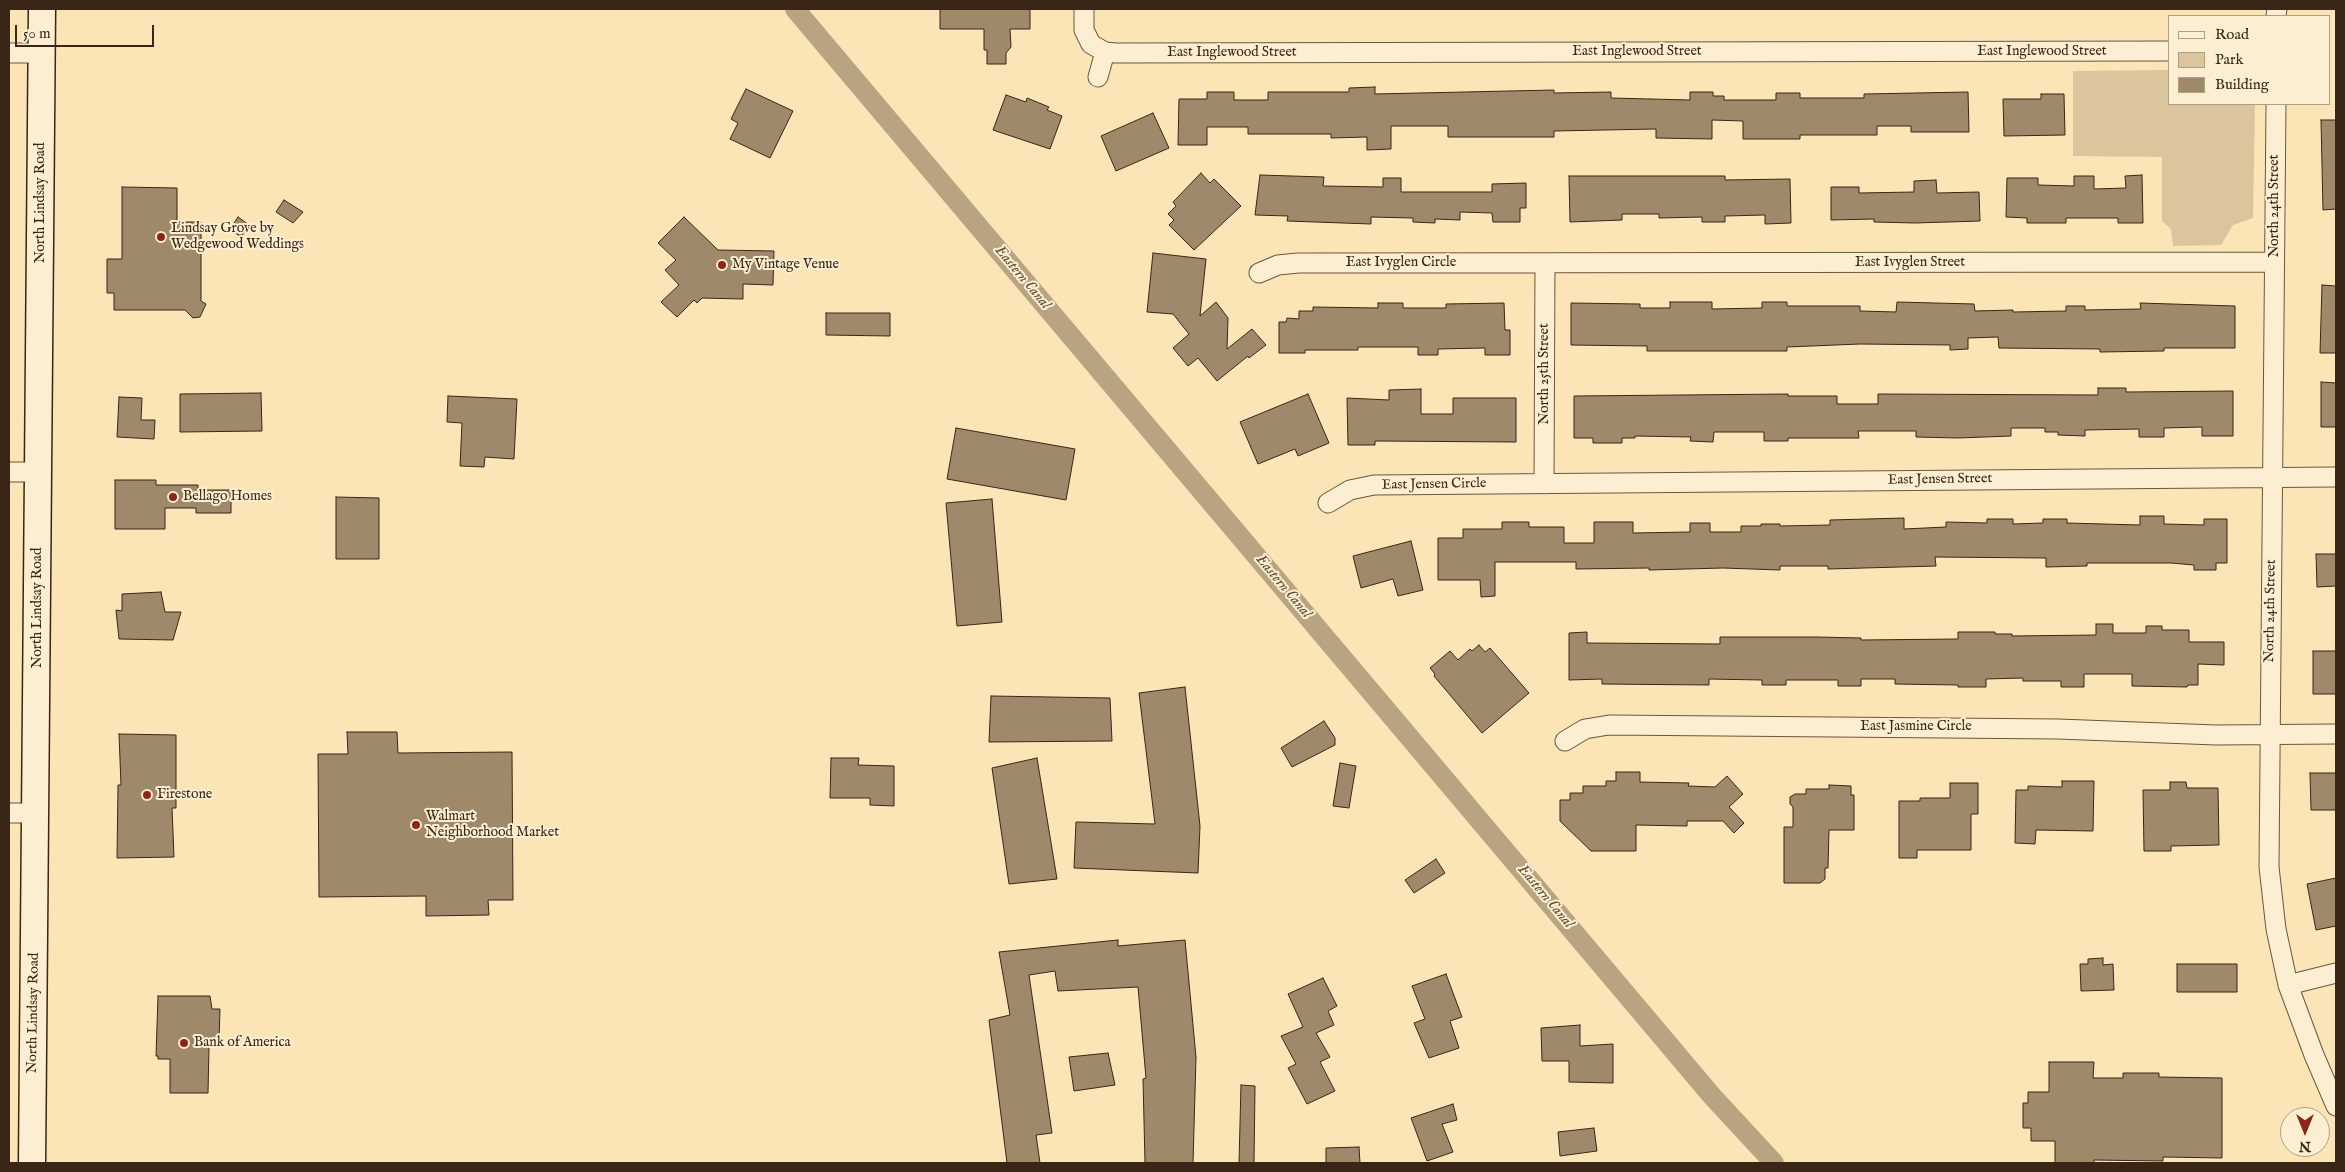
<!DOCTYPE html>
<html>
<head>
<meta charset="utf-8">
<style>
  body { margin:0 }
  #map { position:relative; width:2345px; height:1172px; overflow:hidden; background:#fbe5b7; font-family:"IM FELL English",serif }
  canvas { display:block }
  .frame { position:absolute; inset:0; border:10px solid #392617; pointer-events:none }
  .legend { position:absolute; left:2168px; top:15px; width:162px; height:90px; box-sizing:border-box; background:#fceed0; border:1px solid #ae9e86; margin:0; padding:6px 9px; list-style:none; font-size:15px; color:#392617 }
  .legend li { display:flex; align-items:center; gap:10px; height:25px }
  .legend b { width:25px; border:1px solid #ae9e86 }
  .north { position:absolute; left:2280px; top:1107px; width:50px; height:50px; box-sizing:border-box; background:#fceed0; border:1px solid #ae9e86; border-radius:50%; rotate:180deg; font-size:14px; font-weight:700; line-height:20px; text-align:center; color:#392617 }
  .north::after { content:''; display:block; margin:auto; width:18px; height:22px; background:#8f2418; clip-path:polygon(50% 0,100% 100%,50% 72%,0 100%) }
  .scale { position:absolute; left:15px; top:25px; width:139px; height:22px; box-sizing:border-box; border:2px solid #392617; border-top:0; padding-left:6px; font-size:15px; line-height:18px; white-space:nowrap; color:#392617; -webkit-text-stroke:4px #fceed0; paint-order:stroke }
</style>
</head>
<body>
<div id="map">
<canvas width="2345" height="1172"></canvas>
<div class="frame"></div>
<ul class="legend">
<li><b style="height:6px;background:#fceed0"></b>Road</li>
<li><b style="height:14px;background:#dac59c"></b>Park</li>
<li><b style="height:14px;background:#9e896a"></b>Building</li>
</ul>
<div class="north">N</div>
<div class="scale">50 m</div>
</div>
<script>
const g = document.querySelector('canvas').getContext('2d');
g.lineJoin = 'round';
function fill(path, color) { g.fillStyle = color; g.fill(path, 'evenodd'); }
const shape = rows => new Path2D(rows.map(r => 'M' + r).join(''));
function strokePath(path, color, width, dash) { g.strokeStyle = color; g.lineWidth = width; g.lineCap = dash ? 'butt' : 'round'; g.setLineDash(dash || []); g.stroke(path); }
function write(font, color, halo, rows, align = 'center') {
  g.font = font + ' "IM FELL English",serif'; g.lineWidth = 4; g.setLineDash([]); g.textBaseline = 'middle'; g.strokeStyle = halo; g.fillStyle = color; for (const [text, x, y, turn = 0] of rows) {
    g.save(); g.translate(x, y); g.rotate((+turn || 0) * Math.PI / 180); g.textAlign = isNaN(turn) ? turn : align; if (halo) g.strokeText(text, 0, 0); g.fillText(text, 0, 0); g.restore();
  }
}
fill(shape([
  [2169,70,2169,104,2255,104,2253,218,2233,225,2221,245,2173,246,2171,229,2162,221,2162,157,2073,156,2073,71]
]), '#dac59c');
strokePath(shape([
  [795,9,1712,1096,1774,1163]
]), '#b9a481', 20);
const building = shape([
  [940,9,1030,9,1030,29,1010,29,1011,47,1006,53,1006,64,987,64,987,50,984,50,984,29,940,29,940,9],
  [1375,87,1375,94,1554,90,1554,93,1611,92,1611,98,1690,100,1690,92,1713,92,1713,96,1724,96,1724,100,1776,100,1776,93,1800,93,1800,98,1864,98,1864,94,1968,92,1969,132,1911,132,1911,126,1877,126,1877,135,1800,135,1800,139,1743,139,1743,121,1712,120,1712,139,1656,138,1656,129,1554,131,1554,137,1448,137,1448,126,1391,126,1391,149,1367,150,1367,137,1331,138,1331,134,1248,134,1248,127,1207,127,1207,145,1178,145,1179,99,1207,99,1207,92,1234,92,1234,100,1268,100,1268,92,1349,92,1349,88,1375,87],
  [746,89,793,111,770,158,730,139,738,123,731,119,746,89],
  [2041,94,2064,94,2065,135,2004,136,2003,99,2041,99,2041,94],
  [1006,95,1026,102,1027,98,1049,107,1047,110,1062,116,1050,149,993,130,1006,95],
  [1153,113,1169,148,1116,171,1101,136,1153,113],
  [2321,120,2336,120,2336,209,2323,210,2321,120],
  [1201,173,1210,183,1214,179,1241,206,1194,250,1169,225,1174,220,1168,214,1176,206,1173,202,1201,173],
  [1260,175,1324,177,1323,186,1383,187,1383,178,1401,178,1401,192,1492,192,1492,184,1526,183,1526,208,1520,208,1520,222,1493,222,1492,213,1460,212,1460,220,1435,219,1435,223,1413,222,1413,218,1371,217,1371,224,1287,221,1288,216,1255,215,1260,175],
  [2142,175,2143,223,2118,223,2118,218,2066,218,2066,223,2027,223,2027,218,2006,217,2007,178,2038,178,2038,185,2074,186,2074,176,2094,176,2094,189,2126,188,2125,176,2142,175],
  [1569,176,1725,176,1725,180,1790,179,1791,223,1765,224,1765,215,1725,216,1725,222,1702,222,1702,217,1659,218,1659,214,1622,214,1622,220,1570,222,1569,176],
  [1936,180,1937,193,1979,192,1980,221,1915,223,1874,222,1874,219,1831,220,1831,187,1859,187,1859,193,1914,192,1914,181,1936,180],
  [122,187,177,188,177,222,201,222,201,301,206,304,200,317,193,318,185,310,114,310,114,293,107,293,107,259,122,259,122,187],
  [284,200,303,212,293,223,276,212,284,200],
  [238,217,249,225,241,237,230,229,238,217],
  [684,217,718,250,774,251,773,285,743,284,743,299,702,298,697,303,694,300,677,317,661,302,679,285,665,270,676,260,658,243,684,217],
  [1153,253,1206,259,1200,316,1216,302,1228,318,1227,349,1252,329,1266,345,1249,358,1248,356,1217,381,1198,358,1188,366,1173,348,1189,334,1173,314,1147,312,1153,253],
  [2322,285,2336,286,2336,353,2320,353,2322,285],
  [1670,302,1712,302,1712,309,1762,308,1762,302,1787,302,1787,306,1860,306,1860,311,1896,312,1897,302,1974,304,1975,311,2013,310,2013,312,2066,311,2066,306,2085,306,2085,310,2141,309,2140,303,2235,306,2235,348,2164,348,2164,351,2100,352,2100,349,1999,348,1998,337,1968,338,1968,349,1950,350,1950,345,1860,344,1787,347,1787,351,1647,351,1647,346,1571,345,1571,303,1640,304,1640,308,1670,308,1670,302],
  [1378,303,1403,303,1403,308,1446,308,1446,304,1504,303,1505,330,1510,330,1510,355,1485,355,1485,348,1438,349,1438,355,1418,355,1418,347,1358,347,1358,350,1305,350,1305,353,1279,353,1279,322,1286,322,1287,318,1299,319,1299,311,1313,311,1313,307,1378,308,1378,303],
  [826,313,890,313,890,336,826,335,826,313],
  [2321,382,2336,383,2336,427,2321,427,2321,382],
  [2098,388,2126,388,2126,392,2233,391,2233,436,2202,436,2202,427,2164,428,2164,437,2139,437,2139,429,2085,430,2085,436,2058,435,2058,432,2045,432,2045,428,2011,428,2011,436,1958,438,1916,437,1916,431,1858,431,1859,438,1788,438,1788,441,1764,441,1764,432,1714,432,1713,442,1690,441,1691,437,1635,436,1635,438,1622,438,1622,443,1593,443,1593,438,1574,438,1574,396,1788,394,1788,396,1837,396,1837,404,1878,404,1878,394,2098,395,2098,388],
  [1421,389,1421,414,1453,414,1453,398,1516,398,1516,442,1375,441,1375,445,1348,445,1347,398,1389,400,1389,390,1421,389],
  [261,393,262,431,180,432,180,394,261,393],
  [1308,394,1329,443,1298,456,1295,449,1258,464,1240,422,1308,394],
  [448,396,517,399,514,459,485,457,484,467,460,466,462,423,447,422,448,396],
  [119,397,142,398,141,420,155,420,154,439,117,437,119,397],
  [956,428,1075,449,1066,500,947,479,956,428],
  [115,480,156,480,156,485,198,485,198,490,231,490,231,513,196,513,196,508,165,508,165,529,115,529,115,480],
  [336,497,379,498,379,559,336,559,336,497],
  [992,499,1002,622,957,626,946,503,992,499],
  [2140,516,2164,516,2164,524,2204,525,2204,519,2227,519,2227,563,2216,563,2216,570,2194,570,2194,565,2171,563,2087,563,2087,566,2046,567,2046,558,1935,557,1936,566,1828,569,1828,566,1780,566,1780,570,1723,568,1649,570,1649,568,1576,569,1576,562,1495,562,1495,596,1481,597,1480,580,1438,580,1438,538,1463,538,1463,529,1502,529,1502,522,1529,522,1529,527,1564,527,1564,543,1594,543,1594,522,1633,522,1633,533,1690,532,1690,523,1710,523,1710,532,1741,532,1741,526,1761,526,1761,524,1780,524,1780,526,1830,525,1830,520,1904,518,1904,529,1946,527,1946,522,1987,523,1987,519,2013,519,2013,524,2043,523,2043,519,2067,519,2067,523,2140,525,2140,516],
  [1411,541,1423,590,1398,596,1393,579,1361,588,1353,556,1411,541],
  [2316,554,2336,554,2336,586,2317,587,2316,554],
  [161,592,165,612,181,612,173,640,119,639,116,610,122,611,122,594,161,592],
  [2096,624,2113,624,2113,633,2146,633,2146,626,2162,626,2162,630,2189,630,2189,642,2224,642,2224,665,2198,664,2198,685,2188,685,2187,687,2132,686,2132,674,2084,674,2084,687,2061,687,2061,681,2023,681,2023,678,1986,679,1986,687,1958,687,1958,685,1895,684,1895,679,1861,679,1861,686,1838,686,1838,680,1786,680,1786,685,1762,685,1762,680,1709,679,1709,685,1602,684,1602,679,1569,680,1569,633,1587,632,1587,643,1720,644,1720,637,1817,637,1861,638,1861,640,1958,639,1958,632,1995,632,1995,634,2012,634,2012,636,2096,635,2096,624],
  [1479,645,1485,652,1490,648,1529,693,1482,733,1434,676,1435,674,1430,668,1450,651,1458,660,1470,649,1472,651,1479,645],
  [2313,651,2336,651,2336,694,2313,694,2313,651],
  [1185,687,1200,826,1198,873,1074,868,1076,822,1155,824,1139,693,1185,687],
  [991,696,1110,698,1112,741,989,742,991,696],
  [1324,721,1335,738,1335,745,1292,767,1281,748,1324,721],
  [347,732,397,732,398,753,512,752,513,900,488,900,489,915,426,916,426,896,319,897,318,754,348,754,347,732],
  [119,734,176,735,176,808,172,808,174,857,117,858,118,785,121,785,119,734],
  [831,758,859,758,858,765,894,766,894,806,870,805,870,798,830,798,831,758],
  [1037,758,1057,879,1009,884,992,768,1037,758],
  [1340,763,1356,766,1349,808,1333,806,1340,763],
  [1616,772,1640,772,1640,782,1689,783,1688,786,1715,787,1727,776,1743,794,1729,807,1744,823,1734,833,1723,821,1687,821,1687,826,1636,825,1636,851,1591,851,1560,821,1560,800,1570,800,1570,793,1583,793,1583,786,1606,786,1606,781,1616,781,1616,772],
  [2310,773,2336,773,2336,810,2311,810,2310,773],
  [2062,781,2094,781,2093,831,2036,830,2035,844,2015,843,2016,790,2028,790,2028,786,2062,787,2062,781],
  [2170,782,2186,782,2187,788,2218,788,2219,845,2171,846,2171,851,2144,851,2143,790,2170,790,2170,782],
  [1950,783,1978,783,1978,814,1971,814,1971,850,1917,850,1917,858,1899,858,1899,801,1920,801,1920,798,1950,798,1950,783],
  [1829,785,1851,786,1851,795,1854,795,1854,830,1829,830,1828,868,1825,868,1825,879,1820,883,1784,883,1784,827,1793,827,1793,807,1790,804,1790,797,1795,794,1806,794,1806,789,1829,789,1829,785],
  [1436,859,1445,873,1414,893,1405,880,1436,859],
  [2336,878,2336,926,2316,930,2307,884,2336,878],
  [1118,940,1118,946,1185,940,1196,1057,1193,1163,1145,1163,1143,1079,1146,1078,1138,987,1058,991,1055,971,1029,975,1052,1133,1036,1135,1040,1163,1007,1163,989,1020,1010,1015,999,952,1118,940],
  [2103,958,2103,965,2113,964,2114,990,2081,991,2080,964,2088,964,2088,959,2103,958],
  [2177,964,2237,964,2237,992,2177,992,2177,964],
  [1446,974,1462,1017,1450,1021,1459,1048,1429,1058,1414,1023,1425,1019,1412,986,1446,974],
  [1323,978,1337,1006,1328,1011,1334,1025,1316,1033,1330,1057,1320,1062,1335,1091,1307,1104,1288,1068,1296,1064,1281,1036,1303,1027,1288,994,1323,978],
  [158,996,210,996,212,1009,220,1009,219,1040,212,1040,212,1047,209,1047,208,1093,170,1093,170,1059,158,1059,158,1056,156,1056,158,996],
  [1580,1025,1580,1046,1613,1044,1613,1083,1569,1082,1569,1061,1542,1061,1541,1028,1580,1025],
  [1108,1053,1115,1085,1074,1091,1069,1057,1108,1053],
  [2049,1062,2094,1062,2093,1078,2123,1078,2123,1073,2159,1073,2159,1077,2222,1078,2222,1158,2163,1157,2163,1161,2094,1160,2094,1163,2055,1163,2055,1141,2031,1141,2031,1128,2023,1128,2023,1103,2028,1103,2028,1092,2049,1092,2049,1062],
  [1241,1085,1255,1086,1254,1163,1239,1163,1241,1085],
  [1453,1104,1457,1120,1442,1124,1453,1152,1427,1161,1411,1118,1453,1104],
  [1594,1128,1597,1151,1560,1156,1558,1132,1594,1128],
  [1359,1147,1360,1163,1326,1163,1326,1148,1359,1147]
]);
fill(building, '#9e896a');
strokePath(building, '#392617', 1);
const street = shape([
  [1084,9,1084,30,1091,44,1105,52,1116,53,2169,51],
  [2276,16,2277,9],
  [9,53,42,53],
  [1098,77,1105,52],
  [2276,104,2269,867,2276,929,2288,985,2314,1055,2336,1106],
  [1259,273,1278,265,1298,263,2274,262],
  [9,472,39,472],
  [1544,484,1545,264],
  [1328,503,1350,490,1374,485,2336,477],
  [1565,741,1585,729,1609,725,2058,729,2216,735,2336,734],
  [9,813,36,813],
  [2288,985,2336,973]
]);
const secondary = shape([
  [32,1163,42,9]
]);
strokePath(street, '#6a563f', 21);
strokePath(secondary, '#392617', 29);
strokePath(street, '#fceed0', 19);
strokePath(secondary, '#fceed0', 26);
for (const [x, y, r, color] of [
  [161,237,5,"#8f2418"],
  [722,265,5,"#8f2418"],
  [173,497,5,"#8f2418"],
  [147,795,5,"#8f2418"],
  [416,825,5,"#8f2418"],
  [184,1043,5,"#8f2418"]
]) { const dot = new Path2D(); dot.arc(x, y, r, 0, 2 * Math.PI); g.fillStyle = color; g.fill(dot); strokePath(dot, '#fceed0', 2); }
write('14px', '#392617', '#fceed0', [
  ["East Inglewood Street",1637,52],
  ["East Inglewood Street",2042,52],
  ["East Inglewood Street",1232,53],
  ["North Lindsay Road",41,203,-90],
  ["North 24th Street",2275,206,-90],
  ["East Ivyglen Circle",1401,263],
  ["East Ivyglen Street",1910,263],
  ["North 25th Street",1545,374,-90],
  ["East Jensen Street",1940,480,-1],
  ["East Jensen Circle",1434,485,-1],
  ["North Lindsay Road",38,608,-90],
  ["North 24th Street",2271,611,-89],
  ["East Jasmine Circle",1916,727],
  ["North Lindsay Road",34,1013,-89]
]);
write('14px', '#392617', '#fceed0', [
  ["Lindsay Grove by",171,229],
  ["Wedgewood Weddings",171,245],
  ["My Vintage Venue",732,265],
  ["Bellago Homes",183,497],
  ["Firestone",157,795],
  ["Walmart",426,817],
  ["Neighborhood Market",426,833],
  ["Bank of America",194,1043]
], 'left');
write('italic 15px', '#5f4c37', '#fceed0', [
  ["Eastern Canal",1022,278,50],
  ["Eastern Canal",1283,587,50],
  ["Eastern Canal",1545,897,50]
]);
</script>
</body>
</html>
